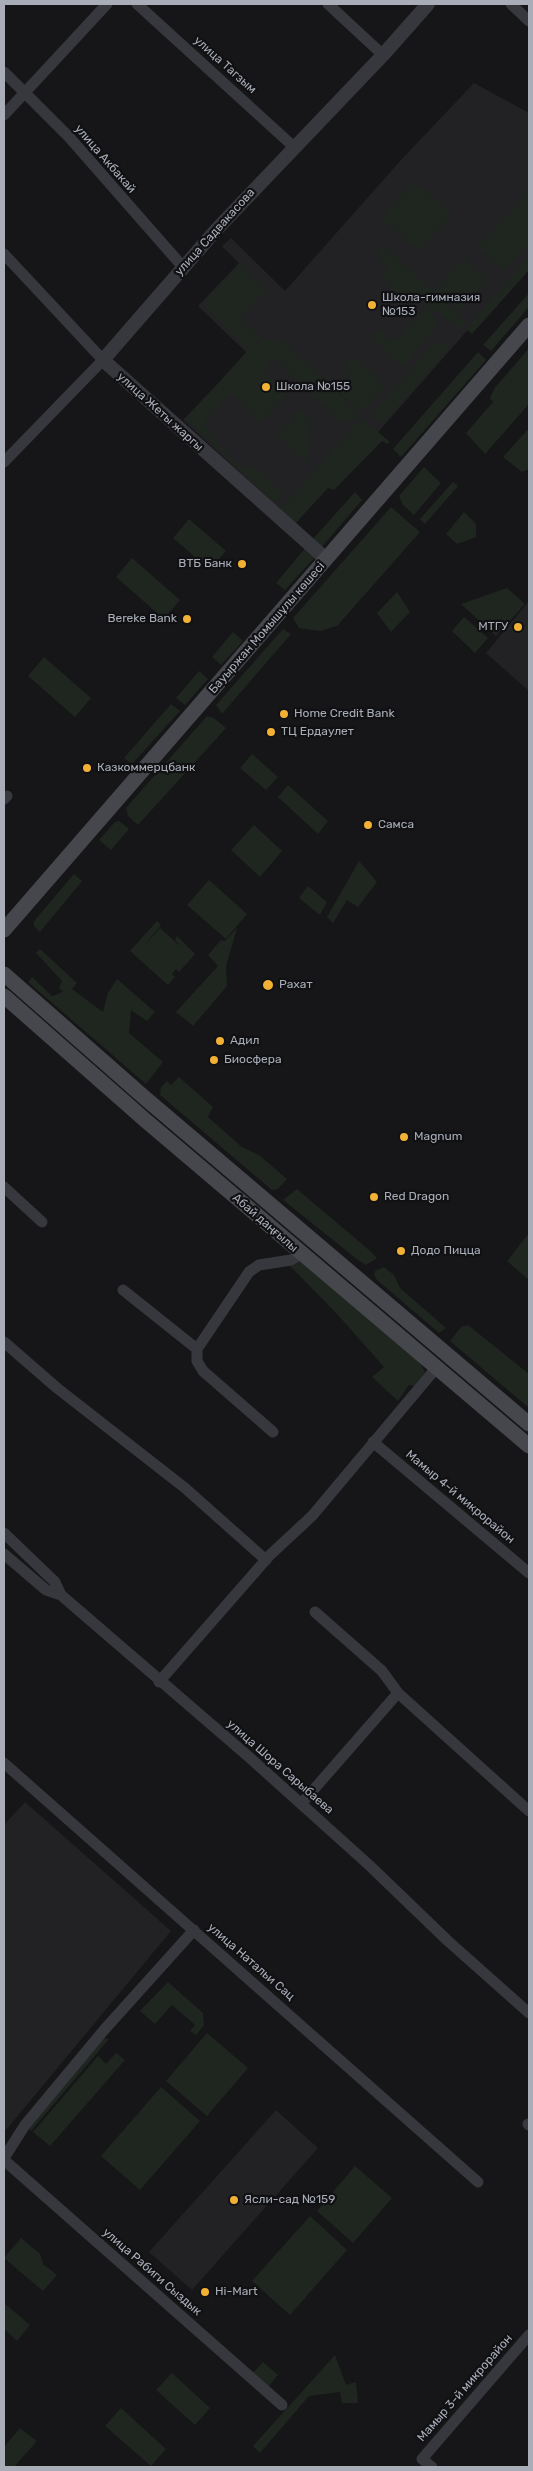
<!DOCTYPE html>
<html>
<head>
<meta charset="utf-8">
<style>
  body { margin:0 }
  #map { position:relative; width:533px; height:2471px; overflow:hidden; background:#161618; font-family:Rubik,sans-serif }
  canvas { display:block }
  .frame { position:absolute; inset:0; border:5px solid #a8adb8; pointer-events:none }
</style>
</head>
<body>
<div id="map">
<canvas width="533" height="2471"></canvas>
<div class="frame"></div>
</div>
<script>
const g = document.querySelector('canvas').getContext('2d');
g.lineJoin = 'round';
function fill(path, color) { g.fillStyle = color; g.fill(path, 'evenodd'); }
const shape = rows => new Path2D(rows.map(r => 'M' + r).join(''));
function strokePath(path, color, width, dash) { g.strokeStyle = color; g.lineWidth = width; g.lineCap = dash ? 'butt' : 'round'; g.setLineDash(dash || []); g.stroke(path); }
function write(font, color, halo, rows, align = 'center') {
  g.font = font + ' Rubik,sans-serif'; g.lineWidth = 4.5; g.setLineDash([]); g.textBaseline = 'middle'; g.strokeStyle = halo; g.fillStyle = color; for (const [text, x, y, turn = 0] of rows) {
    g.save(); g.translate(x, y); g.rotate((+turn || 0) * Math.PI / 180); g.textAlign = isNaN(turn) ? turn : align; if (halo) g.strokeText(text, 0, 0); g.fillText(text, 0, 0); g.restore();
  }
}
fill(shape([
  [474,83,529,113,529,260,373,438,292,520,183,420,247,353,198,306,239,263,222,246,231,238,285,291,400,161],
  [529,601,529,691,486,653],
  [25,1802,171,1931,6,2130,4,2128,4,1825],
  [276,2110,318,2148,192,2290,149,2252]
]), '#222225');
fill(shape([
  [414,181,452,214,419,251,381,218],
  [529,192,529,243,503,271,478,247],
  [384,246,468,323,460,330,420,298,412,306,381,278,388,270,377,255],
  [529,256,529,270,472,334,466,329],
  [464,258,487,280,459,311,435,290],
  [240,265,266,290,240,318,260,338,253,346,264,339,283,342,335,389,359,417,342,423,274,358,262,372,287,395,261,422,231,393,204,422,211,437,242,469,254,465,284,495,273,502,186,419,249,349,202,304],
  [529,293,529,307,491,351,483,345],
  [426,307,433,315,437,326,403,367,371,338,379,329,394,342],
  [435,343,452,344,383,424,371,414],
  [529,348,529,404,485,454,466,433,493,402,490,398,494,389],
  [478,352,486,360,401,457,393,449],
  [354,356,385,385,366,407,359,410,337,390,351,374,344,367],
  [301,410,312,419,306,464,277,435],
  [361,418,390,442,387,444,382,441,334,490,328,488,294,525,279,511],
  [529,428,529,469,522,472,503,457],
  [424,467,441,483,414,515,403,505,399,496],
  [453,482,458,486,425,524,420,519],
  [355,492,362,500,321,548,312,540],
  [391,507,420,532,337,626,320,631,299,628,293,618],
  [464,512,476,524,476,537,457,544,446,534],
  [189,519,226,551,210,570,173,538],
  [306,547,316,556,285,590,276,583],
  [132,558,180,600,164,619,116,577],
  [507,588,525,604,496,636,461,604],
  [397,592,410,612,391,632,377,613],
  [464,617,488,638,475,653,452,631],
  [283,629,291,634,222,714,216,705],
  [233,632,243,641,221,665,212,657],
  [44,657,91,698,75,717,28,676],
  [199,671,208,679,185,705,176,698],
  [171,704,180,711,132,764,124,758],
  [207,716,214,718,226,728,138,825,128,816,126,808],
  [252,754,278,777,266,790,240,768],
  [288,785,328,821,318,834,278,797],
  [119,821,129,829,111,850,99,840,115,822],
  [254,825,282,851,260,877,231,850],
  [359,861,377,882,358,907,347,900,333,923,327,917],
  [74,874,82,881,40,932,34,926,34,921],
  [209,880,247,914,226,939,187,905],
  [308,886,327,902,320,915,299,898],
  [157,921,161,925,142,948,160,928,181,947,175,940,177,936,195,954,179,972,176,969,172,974,175,977,168,985,130,951],
  [237,928,226,966,227,986,193,1026,176,1012,218,966,208,955,221,940,225,941],
  [40,949,77,983,72,989,103,1012,108,993,117,979,155,1012,147,1021,131,1010,129,1033,163,1062,146,1084,28,982,32,977,52,996,63,992,59,988,62,981,36,953],
  [179,1077,213,1107,208,1117,242,1147,259,1155,287,1179,278,1189,272,1190,160,1095,161,1087,167,1081,171,1085],
  [297,1189,369,1250,377,1258,366,1265,358,1260,283,1200],
  [529,1233,529,1280,507,1261],
  [305,1260,414,1352,425,1372,414,1386,409,1385,398,1401,372,1377,384,1367,337,1314,290,1266],
  [384,1267,394,1275,400,1288,446,1328,439,1333,377,1280,374,1275,375,1271],
  [468,1325,529,1374,529,1408,450,1341,461,1327],
  [168,1982,203,2013,204,2025,196,2035,190,2031,195,2025,172,2005,155,2024,140,2011],
  [207,2033,248,2068,207,2116,166,2081],
  [102,2038,109,2039,31,2131,26,2127],
  [116,2053,125,2060,50,2146,33,2132,98,2056,106,2064],
  [161,2087,200,2121,140,2190,101,2156],
  [355,2166,392,2198,353,2243,317,2211],
  [310,2216,347,2250,290,2315,252,2281],
  [21,2238,40,2254,43,2264,57,2275,43,2291,4,2258],
  [4,2303,30,2325,17,2341,4,2329],
  [335,2355,346,2385,356,2382,358,2403,342,2403,340,2392,309,2396,260,2453,253,2446],
  [263,2362,278,2375,268,2387,253,2373],
  [172,2373,210,2408,195,2425,156,2390],
  [121,2408,166,2449,151,2466,105,2426],
  [20,2428,37,2441,14,2467,4,2467,4,2447]
]), '#1e261f');
strokePath(shape([
  [137,4,294,147],
  [328,4,383,55],
  [511,4,529,21],
  [4,72,69,137,183,267],
  [4,115,107,4],
  [4,254,103,360,4,462],
  [4,799,7,796],
  [4,1187,42,1222],
  [123,1290,197,1349],
  [4,1342,57,1388,185,1488,266,1560],
  [273,1432,203,1371,197,1361,197,1349,249,1272,259,1265,291,1260,302,1254],
  [373,1442,529,1573],
  [4,1533,55,1582,61,1595],
  [4,1554,46,1590,61,1595,249,1757,369,1865,448,1941,529,2013],
  [315,1612,382,1671,398,1693,529,1811],
  [159,1682,270,1555,312,1516,437,1367],
  [4,1763,478,2182],
  [301,1804,398,1693],
  [528,2124,529,2125],
  [4,2158,25,2125,104,2030,194,1930],
  [4,2160,282,2405],
  [432,2467,422,2459,529,2335]
]), '#37383d', 11);
strokePath(shape([
  [326,559,103,360,216,230,383,55,428,4]
]), '#37383d', 14);
strokePath(shape([
  [4,930,529,325],
  [4,974,145,1098,529,1424],
  [4,996,145,1120,529,1446]
]), '#45474d', 15);
for (const [x, y, r, color] of [
  [372,305,5,"#f2b134"],
  [266,387,5,"#f2b134"],
  [242,564,5,"#f2b134"],
  [187,619,5,"#f2b134"],
  [518,627,5,"#f2b134"],
  [284,714,5,"#f2b134"],
  [271,732,5,"#f2b134"],
  [87,768,5,"#f2b134"],
  [368,825,5,"#f2b134"],
  [268,985,6,"#f2b134"],
  [220,1041,5,"#f2b134"],
  [214,1060,5,"#f2b134"],
  [404,1137,5,"#f2b134"],
  [374,1197,5,"#f2b134"],
  [401,1251,5,"#f2b134"],
  [234,2200,5,"#f2b134"],
  [205,2292,5,"#f2b134"]
]) { const dot = new Path2D(); dot.arc(x, y, r, 0, 2 * Math.PI); g.fillStyle = color; g.fill(dot); strokePath(dot, '#111113', 2); }
write('12px', '#a8adb8', '#111113', [
  ["улица Тагзым",225,65,42],
  ["улица Акбакай",105,159,49],
  ["улица Садвакасова",215,232,-48],
  ["улица Жеты жаргы",160,412,42],
  ["Бауыржан Момышұлы көшесі",267,628,-49],
  ["Абай даңғылы",265,1223,41],
  ["Мамыр 4-й микрорайон",460,1497,40],
  ["улица Шора Сарыбаева",280,1767,41],
  ["улица Натальи Сац",251,1962,41],
  ["улица Рабиги Сыздык",152,2272,41],
  ["Мамыр 3-й микрорайон",465,2388,-49]
]);
write('12px', '#a8adb8', '#111113', [
  ["Школа-гимназия",382,298],
  ["№153",382,312],
  ["Школа №155",276,387],
  ["ВТБ Банк",232,564,"right"],
  ["Bereke Bank",177,619,"right"],
  ["МТГУ",508,627,"right"],
  ["Home Credit Bank",294,714],
  ["ТЦ Ердаулет",281,732],
  ["Казкоммерцбанк",97,768],
  ["Самса",378,825],
  ["Рахат",279,985],
  ["Адил",230,1041],
  ["Биосфера",224,1060],
  ["Magnum",414,1137],
  ["Red Dragon",384,1197],
  ["Додо Пицца",411,1251],
  ["Ясли-сад №159",244,2200],
  ["Hi-Mart",215,2292]
], 'left');
</script>
</body>
</html>
